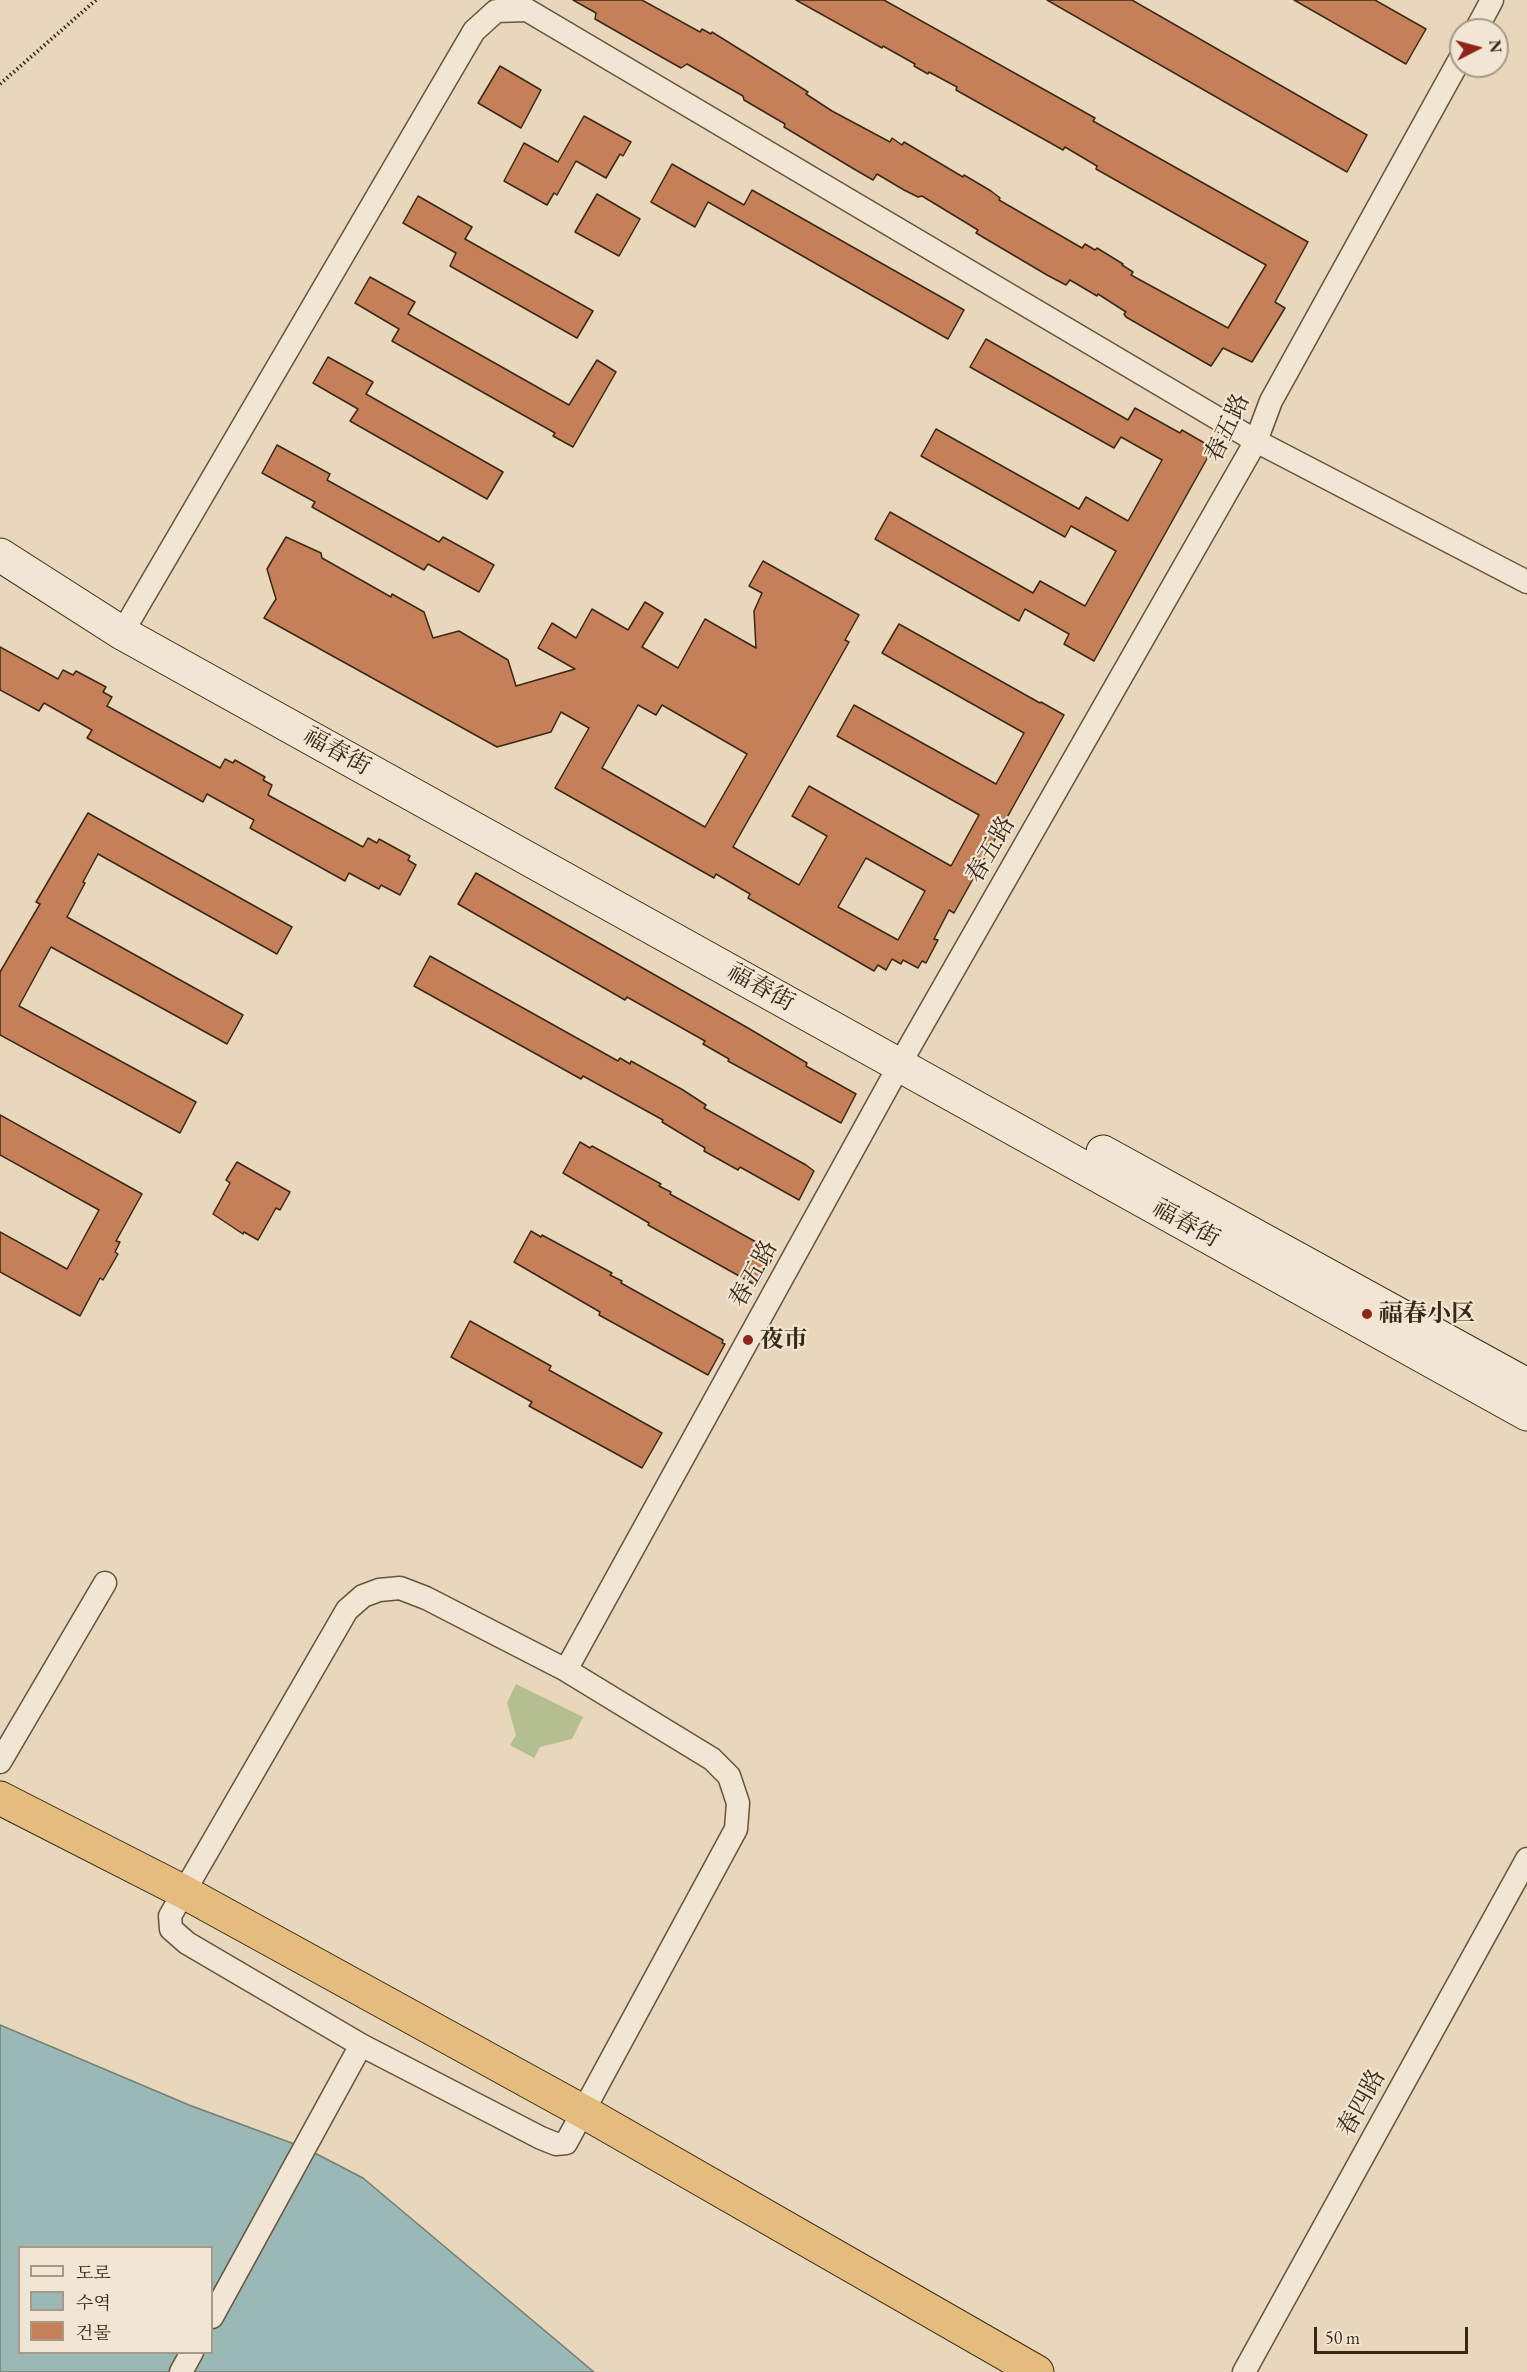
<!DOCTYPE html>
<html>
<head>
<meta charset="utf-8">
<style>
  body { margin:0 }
  #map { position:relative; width:1527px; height:2372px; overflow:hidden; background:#e9d7bb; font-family:"EB Garamond","Noto Serif KR",serif }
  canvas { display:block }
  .legend { position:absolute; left:18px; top:2246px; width:195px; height:108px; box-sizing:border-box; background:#f1e5d3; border:2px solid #a89987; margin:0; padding:8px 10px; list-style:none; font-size:18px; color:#3a2814 }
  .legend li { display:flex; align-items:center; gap:12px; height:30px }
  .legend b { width:30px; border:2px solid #a89987 }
  .north { position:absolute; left:1449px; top:18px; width:60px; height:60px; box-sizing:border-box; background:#f1e5d3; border:2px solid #a89987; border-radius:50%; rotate:84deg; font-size:16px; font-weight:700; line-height:24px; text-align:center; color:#3a2814 }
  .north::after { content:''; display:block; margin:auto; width:21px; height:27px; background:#8f2418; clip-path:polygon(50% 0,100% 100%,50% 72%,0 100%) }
  .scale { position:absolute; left:1314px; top:2327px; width:154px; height:27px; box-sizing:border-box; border:3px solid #3a2814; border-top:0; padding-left:8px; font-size:18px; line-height:21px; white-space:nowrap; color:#3a2814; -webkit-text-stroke:4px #f1e5d3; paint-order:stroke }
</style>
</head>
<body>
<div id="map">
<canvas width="1527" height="2372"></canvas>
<ul class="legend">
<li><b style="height:8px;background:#f1e5d3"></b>도로</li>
<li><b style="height:16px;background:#99b8b6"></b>수역</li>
<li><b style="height:16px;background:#c58059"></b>건물</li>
</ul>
<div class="north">N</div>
<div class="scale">50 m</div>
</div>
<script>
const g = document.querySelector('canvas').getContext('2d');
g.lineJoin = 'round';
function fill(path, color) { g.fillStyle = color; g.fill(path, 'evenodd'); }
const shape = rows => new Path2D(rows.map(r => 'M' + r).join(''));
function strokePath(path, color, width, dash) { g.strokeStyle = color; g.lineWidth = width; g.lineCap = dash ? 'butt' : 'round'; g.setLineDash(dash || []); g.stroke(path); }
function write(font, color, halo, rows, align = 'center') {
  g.font = font + ' "EB Garamond","Noto Serif KR",serif'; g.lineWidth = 4.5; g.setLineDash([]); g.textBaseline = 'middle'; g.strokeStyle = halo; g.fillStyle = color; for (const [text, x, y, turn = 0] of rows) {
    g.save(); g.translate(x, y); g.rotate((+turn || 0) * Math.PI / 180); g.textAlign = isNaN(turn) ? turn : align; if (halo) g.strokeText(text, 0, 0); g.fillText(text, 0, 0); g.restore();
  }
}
fill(shape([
  [516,1684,583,1717,572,1739,540,1747,534,1758,510,1745,516,1735,507,1703]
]), '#b5be91');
const water = shape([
  [0,2025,189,2105,305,2148,363,2178,594,2372,0,2372,0,2025],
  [20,2248,212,2248,212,2352,20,2352,20,2248]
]);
fill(water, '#99b8b6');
strokePath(water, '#737e75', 1.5);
const building = shape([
  [573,0,642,0,700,32,702,29,711,34,712,32,797,85,808,92,806,94,832,111,890,142,892,138,902,145,904,142,963,177,964,175,991,191,1000,198,999,200,1082,248,1085,244,1095,250,1097,248,1123,264,1122,265,1133,272,1131,275,1228,328,1266,265,1096,169,1097,166,1065,147,1063,150,956,90,957,87,929,72,928,74,914,66,915,64,883,46,882,48,796,0,884,0,1095,118,1093,121,1308,242,1275,302,1285,308,1252,362,1223,348,1211,366,1126,317,1124,314,1126,312,1098,294,1097,296,1070,280,1066,285,1047,275,976,233,978,230,922,196,918,197,904,190,877,174,873,180,854,169,784,127,785,124,744,100,743,96,687,64,681,68,665,59,595,19,596,13,573,0],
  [1047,0,1132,0,1367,135,1347,172,1047,0],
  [1294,0,1375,0,1426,29,1406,64,1294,0],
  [500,66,541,90,521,128,478,103,500,66],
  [584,116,631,142,623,156,620,154,606,178,576,161,557,195,554,193,547,205,504,181,524,143,558,162,584,116],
  [672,164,744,205,752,190,964,310,948,339,708,202,695,227,651,202,672,164],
  [597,194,640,219,619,256,575,232,597,194],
  [418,196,472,227,465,239,593,311,577,338,450,266,456,253,403,223,418,196],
  [370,277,415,302,408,314,569,405,597,360,616,372,573,447,553,436,555,433,392,341,399,329,355,303,370,277],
  [986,339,1128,420,1135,408,1180,433,1182,430,1213,448,1094,661,1064,644,1069,634,1025,609,1019,621,875,539,890,512,1033,593,1040,581,1085,606,1116,551,1071,526,1065,537,921,456,936,429,1079,509,1086,497,1128,521,1162,460,1121,437,1114,448,970,367,986,339],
  [328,357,373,382,366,394,503,472,487,499,350,421,358,409,313,383,328,357],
  [277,445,330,474,327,480,439,542,443,537,494,565,479,592,428,564,424,570,312,507,315,502,262,473,277,445],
  [286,537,321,553,322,558,391,597,392,594,424,612,433,638,459,631,508,660,516,686,575,669,538,648,552,623,576,638,592,609,628,630,645,602,663,613,642,647,678,668,705,619,756,648,754,611,762,593,749,586,763,561,859,615,845,640,849,642,733,847,799,885,827,836,792,816,809,786,951,866,979,815,837,736,854,705,996,784,1024,733,882,653,899,624,1040,703,1041,702,1064,715,954,913,949,910,934,939,938,940,926,963,922,961,918,968,903,960,901,964,892,959,886,970,878,965,874,971,748,898,750,894,716,874,714,878,555,788,589,728,561,712,551,732,497,747,264,618,276,599,267,569,286,537],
  [638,705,656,715,662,705,747,754,705,827,602,768,638,705],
  [866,858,925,891,898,940,838,907,866,858],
  [0,647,58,679,63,670,73,675,76,671,106,687,103,692,112,697,107,706,220,768,225,759,233,763,235,760,265,777,263,780,272,785,268,795,363,847,368,838,377,843,379,839,410,856,408,860,416,865,400,895,381,885,379,889,349,873,345,881,250,828,254,820,207,794,203,802,87,738,92,730,44,703,39,711,0,690,0,647],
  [88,813,292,927,277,954,98,854,83,882,85,883,67,917,243,1015,227,1044,51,947,19,1006,196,1102,180,1133,0,1035,0,972,40,904,36,902,88,813],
  [476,873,748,1028,807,1063,806,1066,856,1094,841,1123,728,1061,729,1059,703,1044,705,1041,627,997,625,1000,458,904,476,873],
  [430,956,618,1061,620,1058,630,1064,631,1061,683,1090,706,1105,704,1108,806,1165,814,1171,799,1200,740,1167,738,1170,704,1151,705,1148,662,1122,663,1120,583,1076,581,1079,414,986,430,956],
  [0,1115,142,1194,116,1241,120,1242,115,1252,118,1254,103,1280,100,1278,80,1316,0,1272,0,1232,67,1269,99,1210,0,1155,0,1115],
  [580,1142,590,1148,592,1146,661,1184,659,1186,671,1192,670,1194,765,1247,763,1249,774,1255,757,1286,648,1225,649,1223,563,1173,580,1142],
  [237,1162,290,1192,280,1210,276,1208,258,1240,244,1232,243,1234,213,1214,230,1183,226,1180,237,1162],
  [531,1231,541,1237,542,1235,612,1273,610,1275,622,1281,621,1283,723,1340,722,1343,725,1344,708,1375,599,1315,600,1312,514,1262,531,1231],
  [470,1321,551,1366,549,1370,662,1433,642,1468,529,1406,532,1402,451,1357,470,1321]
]);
fill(building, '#c58059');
strokePath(building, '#3a2814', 1.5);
const street = shape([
  [1476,30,1492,0],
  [122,633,474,31,496,11,527,10,1256,441,1527,582],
  [400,1588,426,1598,566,1670,712,1759,729,1776,738,1803,736,1829,566,2143,556,2144,541,2138,361,2045,187,1943,171,1929,170,1916,347,1610,363,1596,379,1590,400,1588],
  [566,1670,910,1046,1256,441,1271,401,1461,57],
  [0,1762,105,1583],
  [212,2317,361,2045],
  [181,2372,192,2352],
  [1244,2372,1527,1859]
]);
const secondary = shape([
  [0,555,122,633,1527,1414],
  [1103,1152,1527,1385]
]);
const highway = shape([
  [0,1798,184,1892,584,2112,1037,2372]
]);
strokePath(street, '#66543e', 25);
strokePath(secondary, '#3a2814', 35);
strokePath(highway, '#3a2814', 35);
strokePath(shape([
  [0,84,96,0]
]), '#3a2814', 4, [1.5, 3]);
strokePath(street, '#f1e5d3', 22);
strokePath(secondary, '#f1e5d3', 33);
strokePath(highway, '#e4bc7e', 33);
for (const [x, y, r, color] of [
  [1367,1314,6,"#8f2418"],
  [748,1340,6,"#8f2418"]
]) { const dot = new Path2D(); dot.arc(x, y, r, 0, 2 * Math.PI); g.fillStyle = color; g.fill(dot); strokePath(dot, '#f1e5d3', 2); }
write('24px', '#3a2814', '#f1e5d3', [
  ["春五路",1228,428,-65],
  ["福春街",337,752,29],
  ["春五路",991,850,-60],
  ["福春街",761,988,29],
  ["福春街",1186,1224,29],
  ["春五路",754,1274,-61],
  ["春四路",1362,2103,-61]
]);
write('bold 24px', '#3a2814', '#f1e5d3', [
  ["福春小区",1379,1314],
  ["夜市",760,1340]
], 'left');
</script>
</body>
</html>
